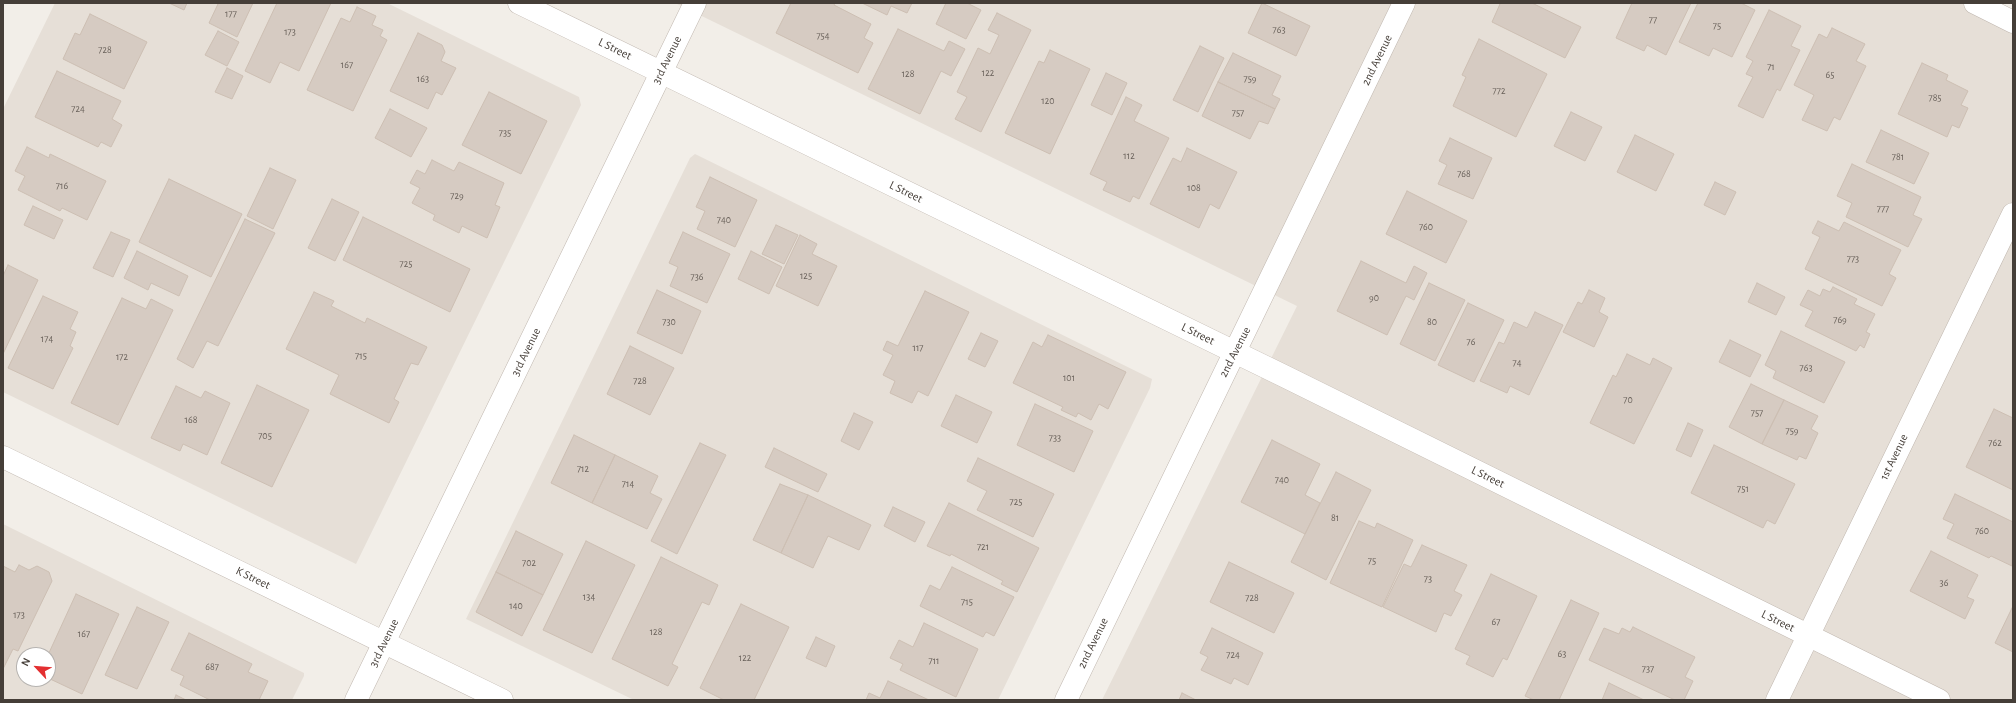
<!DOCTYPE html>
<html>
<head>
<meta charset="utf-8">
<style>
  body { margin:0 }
  #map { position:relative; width:2016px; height:703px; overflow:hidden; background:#f2eee8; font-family:"Alegreya Sans",sans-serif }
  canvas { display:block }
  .frame { position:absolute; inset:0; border:4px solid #453e38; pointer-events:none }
  .north { position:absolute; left:16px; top:647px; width:40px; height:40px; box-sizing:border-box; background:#fff; border:1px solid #b5b2af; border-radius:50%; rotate:296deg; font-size:11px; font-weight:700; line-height:16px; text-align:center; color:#453e38 }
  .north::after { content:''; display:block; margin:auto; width:14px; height:18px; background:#e32f31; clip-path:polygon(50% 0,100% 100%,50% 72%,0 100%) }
</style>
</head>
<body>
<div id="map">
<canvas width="2016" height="703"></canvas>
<div class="frame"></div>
<div class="north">N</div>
</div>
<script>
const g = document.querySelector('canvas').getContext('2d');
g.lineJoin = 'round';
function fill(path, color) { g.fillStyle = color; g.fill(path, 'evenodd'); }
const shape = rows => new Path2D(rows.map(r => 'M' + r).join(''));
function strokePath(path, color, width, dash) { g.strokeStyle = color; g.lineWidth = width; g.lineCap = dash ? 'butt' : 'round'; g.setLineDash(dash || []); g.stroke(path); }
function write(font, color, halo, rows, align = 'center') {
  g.font = font + ' "Alegreya Sans",sans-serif'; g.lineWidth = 3; g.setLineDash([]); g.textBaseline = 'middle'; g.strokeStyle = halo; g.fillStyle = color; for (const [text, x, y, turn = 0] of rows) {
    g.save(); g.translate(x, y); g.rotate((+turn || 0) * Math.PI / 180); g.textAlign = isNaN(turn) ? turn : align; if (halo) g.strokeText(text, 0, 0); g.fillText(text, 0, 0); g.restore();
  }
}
fill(shape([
  [55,3,387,3,579,97,581,105,356,564,3,392,3,109],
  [675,3,1979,3,2013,20,2013,700,1102,700,1297,306],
  [695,154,1152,379,1150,388,998,700,634,700,466,619,690,158],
  [3,524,304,673,304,676,292,700,3,700],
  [24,655,48,655,48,679,24,679]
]), '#e6dfd7');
const building = shape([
  [169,3,187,3,184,10,169,3],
  [216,3,253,3,237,37,209,23,218,4,216,3],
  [277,3,331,3,299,71,280,62,270,83,245,71,277,3],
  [791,3,835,3,834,5,871,24,864,38,873,43,858,73,776,33,791,3],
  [862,3,912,3,907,13,891,6,887,15,862,3],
  [946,3,967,3,981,10,966,39,936,24,946,3],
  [1262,3,1310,26,1296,56,1248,33,1262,3],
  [1497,3,1532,3,1581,27,1565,58,1492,22,1500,4,1497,3],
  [1632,3,1691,3,1666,55,1647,45,1644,51,1616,38,1632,3],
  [1698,3,1741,3,1755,10,1732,57,1713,48,1709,56,1679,42,1698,3],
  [357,7,376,16,372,25,383,30,380,36,387,40,353,111,307,90,341,18,350,22,357,7],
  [1769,10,1801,26,1791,46,1800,50,1780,91,1777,89,1763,118,1738,106,1753,77,1746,74,1753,61,1746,57,1769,10],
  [997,13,1031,30,981,132,955,119,967,97,957,92,978,48,990,54,999,35,988,30,997,13],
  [90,14,147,42,124,89,63,59,75,33,80,35,90,14],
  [1832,28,1865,44,1856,61,1866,66,1840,120,1834,117,1827,131,1802,120,1814,95,1794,85,1819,34,1827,38,1832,28],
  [898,29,944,51,949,41,965,49,951,76,941,71,920,114,868,89,898,29],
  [218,31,239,42,227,66,205,55,218,31],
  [418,33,442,45,445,52,441,61,456,68,442,95,436,92,428,109,390,91,418,33],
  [1479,39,1547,74,1516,137,1453,106,1466,77,1462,75,1479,39],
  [1200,46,1224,58,1198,112,1173,100,1200,46],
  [1050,50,1090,69,1050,154,1005,133,1039,61,1044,63,1050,50],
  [1233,53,1281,76,1272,95,1280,99,1275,109,1218,82,1233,53],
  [1922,63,1948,75,1946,80,1968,91,1961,105,1968,108,1959,128,1952,125,1947,137,1898,114,1922,63],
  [227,68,243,76,232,99,215,92,227,68],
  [57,71,121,101,112,119,122,125,111,147,101,142,98,147,35,117,57,71],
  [1106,73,1127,83,1112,115,1091,105,1106,73],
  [1218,82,1275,109,1268,124,1259,121,1250,139,1202,116,1218,82],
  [489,92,547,121,521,174,462,145,489,92],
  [1126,97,1142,105,1134,121,1169,138,1139,199,1133,196,1130,202,1103,190,1107,182,1090,174,1126,97],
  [390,109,427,128,411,157,375,138,390,109],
  [1571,112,1602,127,1585,161,1554,146,1571,112],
  [1881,130,1929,153,1914,184,1866,162,1881,130],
  [1635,135,1674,154,1656,191,1617,172,1635,135],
  [1450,138,1492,158,1473,199,1438,184,1447,165,1439,161,1450,138],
  [27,147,49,158,50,154,106,181,87,220,62,208,60,211,18,190,25,176,15,171,27,147],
  [1187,148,1237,172,1219,209,1210,204,1199,228,1150,204,1173,158,1181,162,1187,148],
  [432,160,454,171,459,162,504,183,495,205,500,207,487,238,462,226,459,233,433,220,435,215,412,203,420,188,410,183,417,170,425,174,432,160],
  [1852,164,1921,197,1913,215,1922,219,1908,247,1846,217,1852,203,1837,196,1852,164],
  [270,168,296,180,273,229,247,216,270,168],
  [710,177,757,200,735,247,697,229,705,211,696,207,710,177],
  [169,179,242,214,211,277,139,242,169,179],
  [1715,182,1736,192,1725,215,1704,205,1715,182],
  [1407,191,1467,221,1446,263,1386,234,1407,191],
  [332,199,359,212,335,261,308,248,332,199],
  [33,206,63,220,54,239,24,225,33,206],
  [363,217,470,269,450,312,343,260,363,217],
  [245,219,275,233,218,346,207,341,193,368,177,359,245,219],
  [1818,221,1839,231,1844,222,1901,250,1889,274,1896,278,1882,306,1805,269,1820,237,1812,233,1818,221],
  [776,225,798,235,784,264,762,254,776,225],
  [111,232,130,240,113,277,93,268,111,232],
  [683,232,730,254,707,303,670,286,678,267,669,263,683,232],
  [800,235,817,244,812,254,837,266,818,306,776,286,800,235],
  [137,251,188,276,179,296,151,283,148,290,124,278,137,251],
  [751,251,782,267,769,294,738,279,751,251],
  [1361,261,1406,283,1414,266,1427,273,1414,300,1406,296,1387,335,1337,311,1361,261],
  [8,265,38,280,3,354,3,276,8,265],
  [1429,283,1465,300,1435,361,1400,344,1429,283],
  [1757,283,1785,297,1776,315,1748,302,1757,283],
  [1833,287,1857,299,1854,304,1875,314,1866,332,1870,334,1864,348,1860,345,1856,351,1805,326,1813,311,1800,305,1808,290,1820,296,1823,289,1830,292,1833,287],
  [657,290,701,311,682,354,637,333,657,290],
  [1589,290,1605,298,1599,312,1608,317,1594,347,1563,332,1578,302,1582,304,1589,290],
  [925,291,969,312,928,396,918,391,912,403,890,393,895,381,883,375,893,355,883,350,887,341,898,346,925,291],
  [314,292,334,301,331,306,365,323,367,318,427,347,418,365,411,363,394,399,399,402,389,423,330,394,339,375,286,349,314,292],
  [43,296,78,312,70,329,76,332,70,346,73,348,53,389,8,368,43,296],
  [122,298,146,309,151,299,173,310,118,425,71,403,122,298],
  [1468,303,1504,320,1474,382,1438,365,1468,303],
  [1535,312,1563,325,1529,395,1510,386,1507,393,1480,381,1499,342,1504,344,1514,322,1527,328,1535,312],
  [1781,331,1845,362,1824,403,1773,378,1776,371,1765,365,1781,331],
  [981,333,998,341,985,367,968,359,981,333],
  [1048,335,1126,372,1108,409,1099,404,1091,420,1078,413,1076,417,1061,410,1063,407,1013,383,1033,342,1042,347,1048,335],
  [1730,340,1761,355,1750,377,1719,362,1730,340],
  [630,346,674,368,650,415,607,394,630,346],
  [1627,354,1650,365,1653,358,1672,368,1634,444,1590,423,1613,375,1616,377,1627,354],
  [1751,384,1784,400,1762,444,1729,427,1751,384],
  [257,385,309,410,272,487,221,463,257,385],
  [176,386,201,398,205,391,230,403,207,455,183,444,180,451,151,438,176,386],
  [956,395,992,412,977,443,941,426,956,395],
  [1784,400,1818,416,1811,429,1818,433,1806,459,1799,456,1797,460,1762,444,1784,400],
  [1035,404,1093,431,1074,472,1017,445,1035,404],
  [1994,409,2013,418,2013,490,1966,467,1994,409],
  [854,413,873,422,859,450,841,441,854,413],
  [1688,423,1703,430,1691,457,1676,450,1688,423],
  [574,435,615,455,592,503,551,483,574,435],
  [1272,440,1320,464,1305,495,1320,503,1305,534,1241,502,1272,440],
  [700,443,726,455,677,554,651,541,700,443],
  [1714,445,1795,484,1775,524,1767,520,1763,528,1691,493,1714,445],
  [774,448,827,474,818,492,765,467,774,448],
  [615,455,658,476,650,493,662,499,647,529,592,503,615,455],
  [978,458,1054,494,1033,537,977,510,987,491,967,481,978,458],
  [1336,472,1371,490,1326,580,1291,562,1336,472],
  [780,484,808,495,781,553,753,540,780,484],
  [1955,494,2013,522,2012,566,1991,556,1989,558,1947,538,1954,524,1943,519,1955,494],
  [808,495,871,525,859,550,828,536,813,568,781,553,808,495],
  [949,503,1039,548,1017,592,1001,584,1003,581,951,554,950,556,927,546,949,503],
  [893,507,925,522,915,542,884,526,893,507],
  [1359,521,1375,528,1377,523,1413,540,1382,607,1330,583,1359,521],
  [516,531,563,554,543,595,496,572,516,531],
  [586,541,635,565,592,653,543,630,586,541],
  [1422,545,1467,565,1454,591,1462,595,1451,616,1444,613,1436,632,1383,607,1404,564,1411,567,1422,545],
  [1931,551,1978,575,1967,597,1974,600,1965,619,1910,591,1931,551],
  [661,557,718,585,709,605,702,602,672,664,678,667,668,686,612,659,661,557],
  [1229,562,1294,593,1274,633,1210,602,1229,562],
  [19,565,29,570,37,566,49,572,52,581,18,651,13,649,3,669,3,566,15,572,19,565],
  [952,567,1014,597,994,636,986,632,983,637,920,606,930,585,940,590,952,567],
  [496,572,543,595,522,636,476,612,496,572],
  [1491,574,1537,596,1507,660,1503,658,1493,677,1466,664,1470,656,1455,649,1491,574],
  [76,594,119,614,82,694,48,678,48,655,76,594],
  [1571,600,1599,613,1559,700,1534,700,1525,696,1571,600],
  [741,604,789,627,754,700,724,700,700,688,741,604],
  [2013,606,2013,652,1995,643,2013,606],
  [137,607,169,622,137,689,105,675,137,607],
  [924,623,978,649,956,697,900,670,903,664,890,658,899,640,913,647,924,623],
  [1633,627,1695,657,1685,677,1693,681,1684,700,1675,700,1589,660,1604,628,1619,634,1622,628,1630,632,1633,627],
  [1212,628,1263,653,1248,685,1234,678,1231,684,1201,670,1208,657,1200,653,1212,628],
  [189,633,252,664,248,672,268,681,259,700,210,700,180,685,184,676,171,670,189,633],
  [816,637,835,646,826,667,806,658,816,637],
  [888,681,929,700,866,700,869,693,880,698,888,681],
  [1609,683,1644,700,1602,700,1609,683],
  [1182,693,1196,700,1179,700,1182,693],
  [176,695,186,700,174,700,176,695]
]);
fill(building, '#d6cbc2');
strokePath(building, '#cdbfb3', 1);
const minor = shape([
  [519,3,1286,377,1939,700],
  [1975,3,2013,22],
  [3,457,502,700],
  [1777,700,2013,214]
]);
const tertiary = shape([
  [356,700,695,3],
  [1066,700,1404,3]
]);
strokePath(minor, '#c0b7af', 23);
strokePath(tertiary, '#c0b7af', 23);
strokePath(minor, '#fff', 22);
strokePath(tertiary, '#fff', 22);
write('10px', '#69615a', null, [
  ["177",231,14],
  ["77",1653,20],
  ["75",1717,26],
  ["763",1279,30],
  ["173",290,32],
  ["754",823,36],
  ["728",105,50],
  ["167",347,65],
  ["71",1771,67],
  ["122",988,73],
  ["128",908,74],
  ["65",1830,75],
  ["163",423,79],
  ["759",1250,79],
  ["772",1499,91],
  ["785",1935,98],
  ["120",1048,101],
  ["724",78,109],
  ["757",1238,113],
  ["735",505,133],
  ["112",1129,156],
  ["781",1898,157],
  ["768",1464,174],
  ["716",62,186],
  ["108",1194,188],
  ["729",457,196],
  ["777",1883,209],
  ["740",724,220],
  ["760",1426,227],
  ["773",1853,259],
  ["725",406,264],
  ["125",806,276],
  ["736",697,277],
  ["90",1374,298],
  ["769",1840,320],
  ["730",669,322],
  ["80",1432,322],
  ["174",47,339],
  ["76",1471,342],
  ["117",918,348],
  ["715",361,356],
  ["172",122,357],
  ["74",1517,363],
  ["763",1806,368],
  ["101",1069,378],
  ["728",640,381],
  ["70",1628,400],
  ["757",1757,413],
  ["168",191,420],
  ["759",1792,431],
  ["705",265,436],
  ["733",1055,438],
  ["762",1995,443],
  ["712",583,469],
  ["740",1282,480],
  ["714",628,484],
  ["751",1743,489],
  ["725",1016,502],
  ["81",1335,518],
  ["760",1982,531],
  ["721",983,547],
  ["75",1372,561],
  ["702",529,563],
  ["73",1428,579],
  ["36",1944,583],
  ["134",589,597],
  ["728",1252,598],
  ["715",967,602],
  ["140",516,606],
  ["173",19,615],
  ["67",1496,622],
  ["128",656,632],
  ["167",84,634],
  ["63",1562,654],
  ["724",1233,655],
  ["122",745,658],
  ["711",934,661],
  ["687",212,667],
  ["737",1648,669]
]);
write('12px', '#453e38', '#fff', [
  ["L Street",615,49,26],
  ["3rd Avenue",667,60,-64],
  ["2nd Avenue",1377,60,-64],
  ["L Street",906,192,26],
  ["L Street",1198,334,26],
  ["3rd Avenue",526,352,-64],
  ["2nd Avenue",1235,352,-63],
  ["1st Avenue",1894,457,-64],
  ["L Street",1488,477,26],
  ["K Street",253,578,26],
  ["L Street",1778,621,26],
  ["3rd Avenue",384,643,-64],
  ["2nd Avenue",1093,643,-64]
]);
</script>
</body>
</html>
